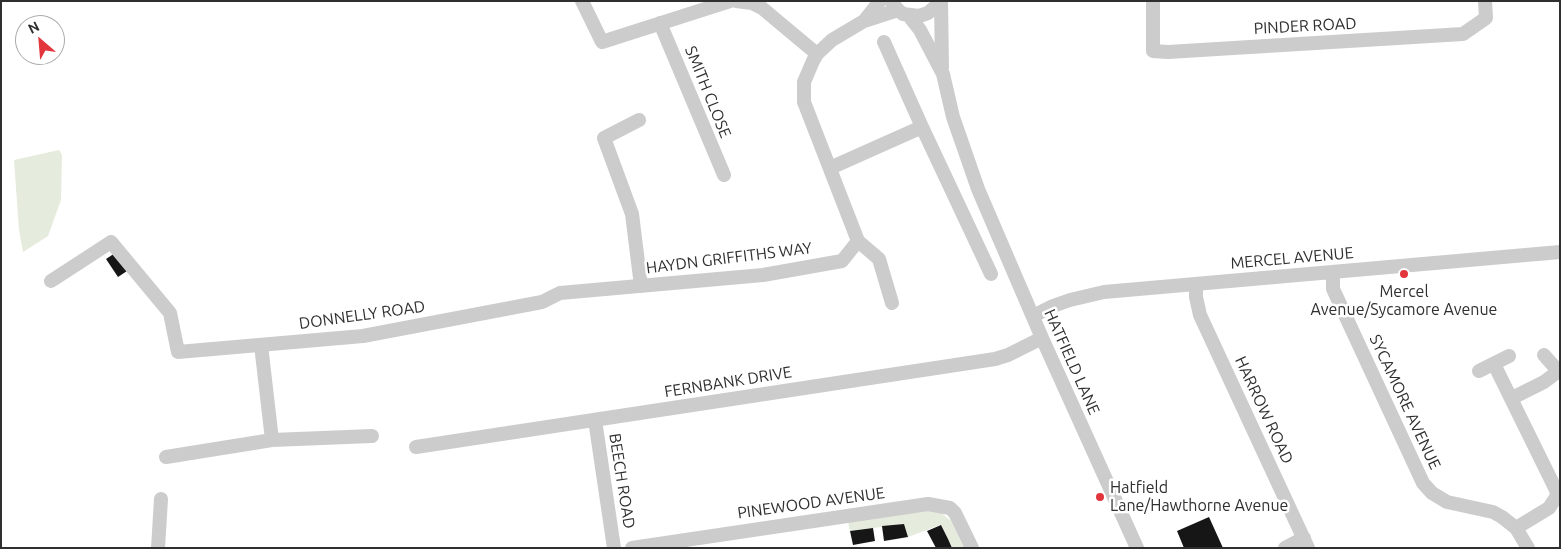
<!DOCTYPE html>
<html>
<head>
<meta charset="utf-8">
<style>
  body { margin:0 }
  #map { position:relative; width:1561px; height:549px; overflow:hidden; background:#fff; font-family:Ubuntu,sans-serif }
  canvas { display:block }
  .frame { position:absolute; inset:0; border:2px solid #2f2f2f; pointer-events:none }
  .north { position:absolute; left:15px; top:15px; width:50px; height:50px; box-sizing:border-box; background:#fff; border:1px solid #acacac; border-radius:50%; rotate:333deg; font-size:14px; font-weight:700; line-height:20px; text-align:center; color:#2f2f2f }
  .north::after { content:''; display:block; margin:auto; width:18px; height:22px; background:#e2353c; clip-path:polygon(50% 0,100% 100%,50% 72%,0 100%) }
</style>
</head>
<body>
<div id="map">
<canvas width="1561" height="549"></canvas>
<div class="frame"></div>
<div class="north">N</div>
</div>
<script>
const g = document.querySelector('canvas').getContext('2d');
g.lineJoin = 'round';
function fill(path, color) { g.fillStyle = color; g.fill(path, 'evenodd'); }
const shape = rows => new Path2D(rows.map(r => 'M' + r).join(''));
function strokePath(path, color, width, dash) { g.strokeStyle = color; g.lineWidth = width; g.lineCap = dash ? 'butt' : 'round'; g.setLineDash(dash || []); g.stroke(path); }
function write(font, color, halo, rows, align = 'center') {
  g.font = font + ' Ubuntu,sans-serif'; g.lineWidth = 5; g.setLineDash([]); g.textBaseline = 'middle'; g.strokeStyle = halo; g.fillStyle = color; for (const [text, x, y, turn = 0] of rows) {
    g.save(); g.translate(x, y); g.rotate((+turn || 0) * Math.PI / 180); g.textAlign = isNaN(turn) ? turn : align; if (halo) g.strokeText(text, 0, 0); g.fillText(text, 0, 0); g.restore();
  }
}
fill(shape([
  [59,150,62,155,61,200,48,236,23,252,19,230,14,160],
  [929,509,939,511,951,521,964,548,951,548,940,525,908,537,904,524,850,531,848,522]
]), '#e5ecdd');
fill(shape([
  [115,253,127,271,118,277,106,259],
  [1209,517,1223,548,1184,548,1177,531],
  [904,524,908,537,884,541,882,526],
  [941,525,948,539,952,548,936,548,927,531],
  [873,528,875,541,853,545,850,531]
]), '#161616');
strokePath(shape([
  [582,1,602,42,730,1],
  [736,1,752,3,762,8,817,54],
  [891,1,898,10,903,14,919,16,928,13,936,6,939,1],
  [941,1,942,68],
  [1153,1,1153,51,1168,52,1463,34,1486,18,1485,1],
  [909,16,920,30,943,74,953,117,978,189,1042,338,1137,548],
  [864,21,880,1],
  [660,23,724,175],
  [639,120,604,138,632,214,641,286],
  [922,127,991,274],
  [830,168,922,127,884,42],
  [858,241,804,102,804,82,813,61,817,54,832,40,864,21,898,10],
  [858,241,879,259,892,303],
  [1333,272,1333,289,1423,483,1432,493,1447,502,1493,512,1502,517,1516,528,1528,548],
  [51,281,111,242,170,313,178,352,363,336,542,302,560,293,763,275,842,261,858,241],
  [1196,284,1196,297,1200,315,1308,548],
  [1033,316,1053,306,1070,300,1104,292,1560,252],
  [261,345,272,440,372,436],
  [1544,355,1558,371],
  [1494,364,1556,490,1557,496,1549,508,1516,528],
  [1479,371,1509,356],
  [1512,398,1544,382,1560,370],
  [595,420,614,548],
  [416,447,995,359,1008,355,1042,338],
  [166,457,272,440],
  [158,548,161,499],
  [632,548,928,504,950,508,955,513,972,548],
  [1285,548,1304,538]
]), '#ccc', 14);
for (const [x, y, r, color] of [
  [1404,274,5,"#e2353c"],
  [1100,497,5,"#e2353c"]
]) { const dot = new Path2D(); dot.arc(x, y, r, 0, 2 * Math.PI); g.fillStyle = color; g.fill(dot); strokePath(dot, '#fff', 2); }
write('16px', '#2f2f2f', '#fff', [
  ["PINDER ROAD",1305,26,-3],
  ["SMITH CLOSE",708,92,68],
  ["HAYDN GRIFFITHS WAY",729,258,-7],
  ["MERCEL AVENUE",1292,258,-5],
  ["DONNELLY ROAD",362,315,-8],
  ["HATFIELD LANE",1072,362,66],
  ["FERNBANK DRIVE",728,382,-9],
  ["SYCAMORE AVENUE",1405,402,65],
  ["HARROW ROAD",1264,410,65],
  ["BEECH ROAD",622,481,81],
  ["PINEWOOD AVENUE",811,503,-8]
]);
write('16px', '#2f2f2f', '#fff', [
  ["Mercel",1404,292],
  ["Avenue/Sycamore Avenue",1404,310],
  ["Hatfield",1110,488,"left"],
  ["Lane/Hawthorne Avenue",1110,506,"left"]
]);
</script>
</body>
</html>
